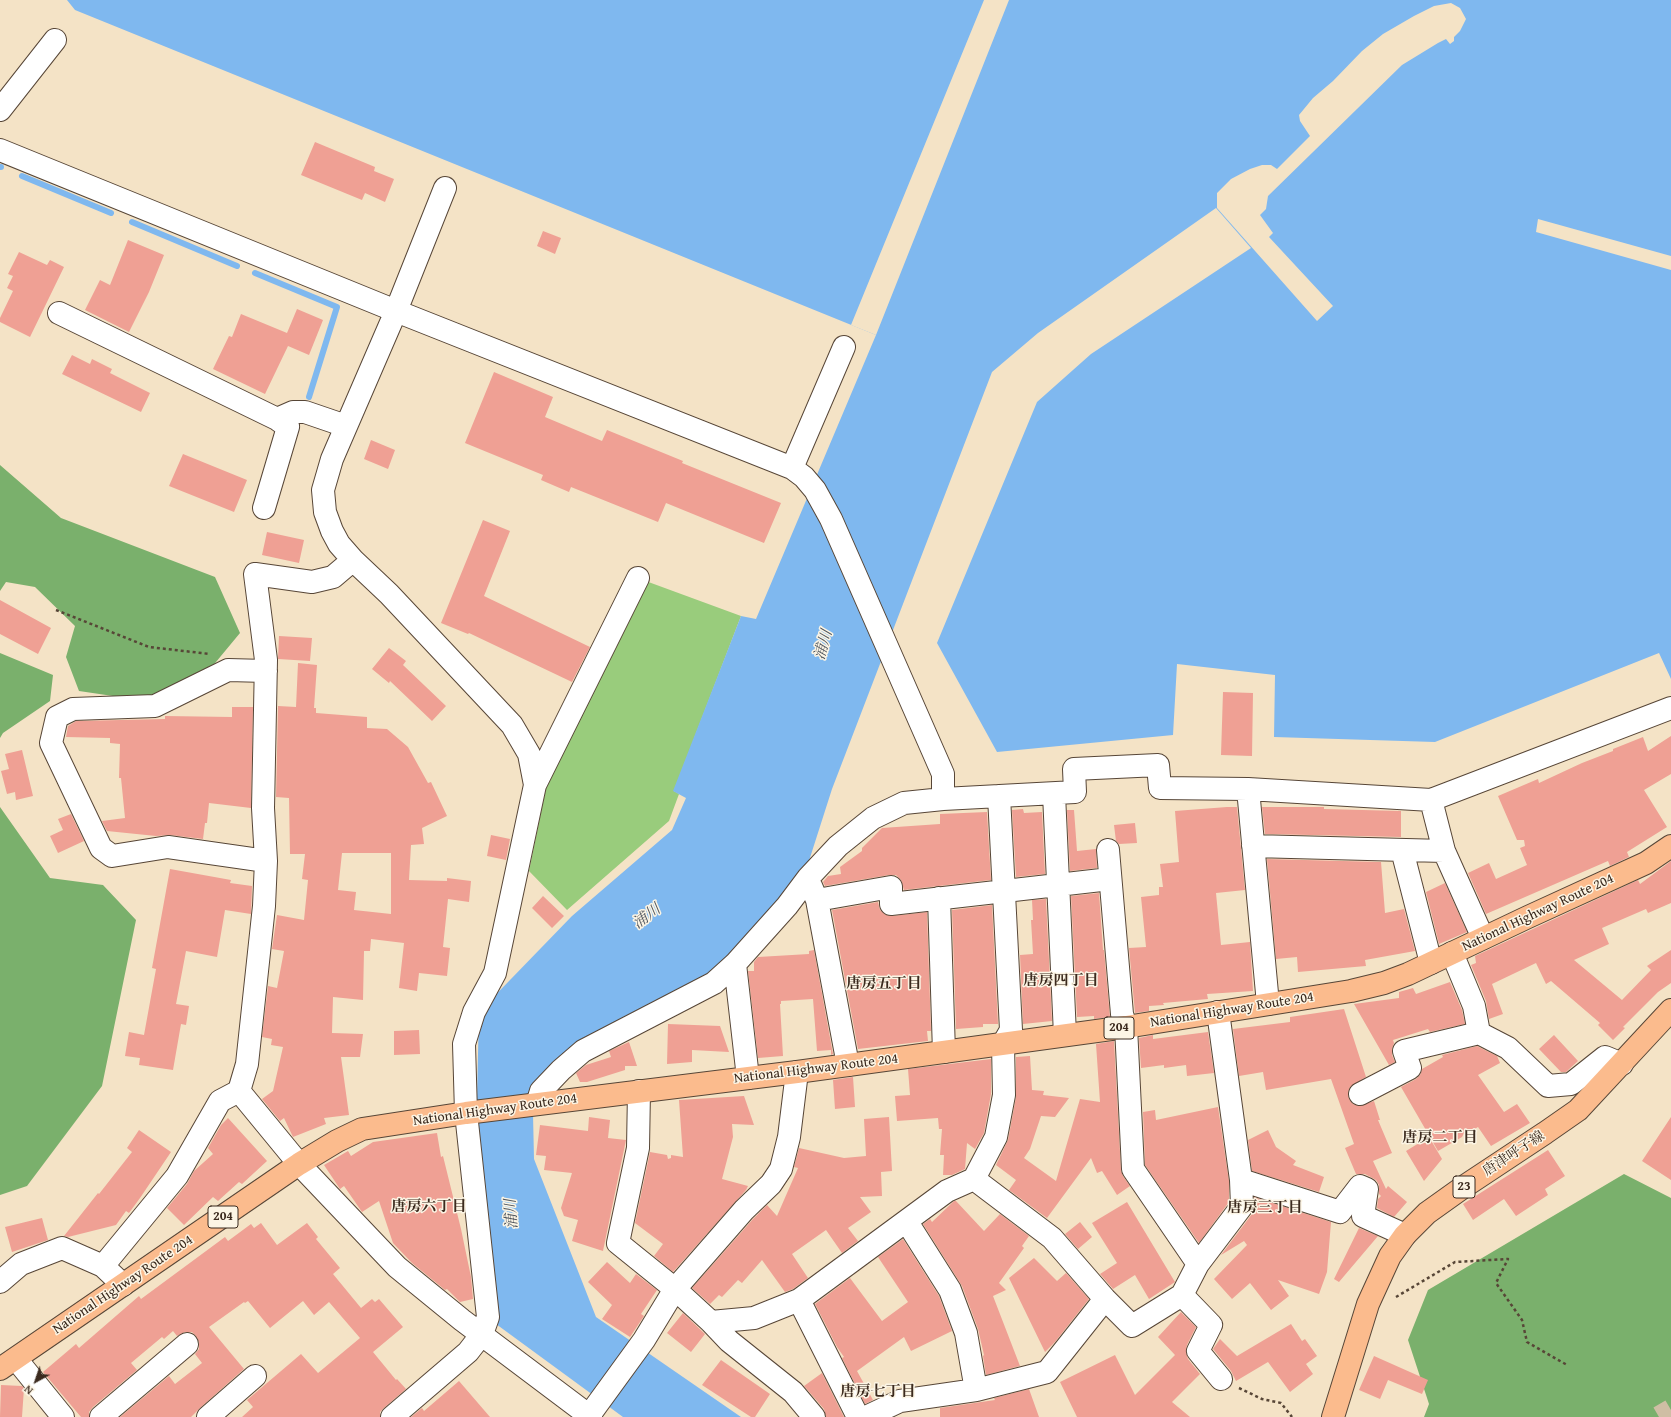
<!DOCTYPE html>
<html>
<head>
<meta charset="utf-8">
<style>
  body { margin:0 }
  #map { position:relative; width:1671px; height:1417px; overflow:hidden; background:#f4e3c6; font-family:"Gentium Book Plus",serif }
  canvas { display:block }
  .north { position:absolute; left:16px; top:1361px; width:40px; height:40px; -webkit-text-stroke:3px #fcf5e5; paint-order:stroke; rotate:220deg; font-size:11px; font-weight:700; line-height:16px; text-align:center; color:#3b2a1e }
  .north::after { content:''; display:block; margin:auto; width:14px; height:18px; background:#3b2a1e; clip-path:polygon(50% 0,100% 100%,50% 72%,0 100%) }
</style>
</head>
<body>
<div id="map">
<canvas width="1671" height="1417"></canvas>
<div class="north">N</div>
</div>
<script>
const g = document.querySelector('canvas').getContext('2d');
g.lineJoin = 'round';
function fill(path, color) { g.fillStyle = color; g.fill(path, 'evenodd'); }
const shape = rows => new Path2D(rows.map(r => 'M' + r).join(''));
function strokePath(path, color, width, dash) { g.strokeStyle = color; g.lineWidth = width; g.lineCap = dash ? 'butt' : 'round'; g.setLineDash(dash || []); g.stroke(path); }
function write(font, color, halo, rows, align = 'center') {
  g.font = font + ' "Gentium Book Plus","Noto Serif JP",serif'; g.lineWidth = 3; g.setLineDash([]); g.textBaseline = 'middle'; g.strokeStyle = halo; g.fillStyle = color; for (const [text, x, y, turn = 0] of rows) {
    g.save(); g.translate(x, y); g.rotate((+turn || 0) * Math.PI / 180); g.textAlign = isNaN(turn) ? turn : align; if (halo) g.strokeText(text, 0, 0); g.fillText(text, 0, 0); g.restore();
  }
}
fill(shape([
  [643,580,741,616,674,791,679,794,669,821,567,910,529,871,550,769]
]), '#99cc7c');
fill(shape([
  [0,465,61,518,215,577,240,633,211,668,140,700,79,691,66,657,75,626,35,587,6,582,0,591],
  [0,653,53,675,50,701,3,733,0,738],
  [0,807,50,878,103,885,136,920,102,1086,27,1186,0,1195],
  [1624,1174,1671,1198,1671,1417,1424,1417,1429,1404,1408,1340,1428,1290]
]), '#7ab06c');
fill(shape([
  [67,0,1671,0,1671,679,1659,653,1435,742,1274,737,1275,675,1177,664,1173,735,997,752,937,643,1037,402,1091,354,1251,248,1216,208,1038,333,992,372,832,789,808,864,714,980,583,1046,533,1114,534,1159,596,1317,741,1417,623,1417,496,1324,476,1138,479,1012,572,916,672,830,686,798,673,791,741,616,756,619,876,335,75,10]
]), '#7fb8ef');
fill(shape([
  [984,0,1009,0,876,335,851,325],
  [1451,3,1460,8,1466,19,1460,31,1454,37,1454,41,1450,44,1446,39,1438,43,1402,65,1268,196,1266,209,1260,215,1273,233,1269,237,1333,306,1317,321,1217,208,1217,193,1231,179,1250,169,1262,165,1271,165,1277,169,1310,136,1300,121,1299,115,1313,98,1333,81,1362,51,1383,34,1414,16,1434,6],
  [1538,219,1671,256,1671,270,1536,232]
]), '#f4e3c6');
strokePath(shape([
  [0,167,1,167],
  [22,176,111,213],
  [132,222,237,266],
  [255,273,337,307,309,397]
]), '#7fb8ef', 6);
fill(shape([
  [315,142,375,167,374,171,394,179,385,202,365,193,362,200,301,175],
  [543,231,561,238,555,254,537,246],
  [128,240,164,255,149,292,129,332,85,310,100,280,110,285],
  [19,252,47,265,50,260,64,267,30,337,0,322,0,318,13,291,7,288,13,276,8,274],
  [297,309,323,320,309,355,288,346,265,394,213,369,229,336,232,337,241,314,287,333],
  [72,355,90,364,92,359,112,369,110,373,150,393,141,412,62,374],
  [494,372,553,397,545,417,602,441,607,430,683,461,682,463,781,503,764,543,666,503,658,522,571,487,569,492,541,480,543,475,465,443],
  [371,440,395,450,388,469,364,459],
  [183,454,247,480,234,512,169,486],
  [483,520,510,531,484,596,590,647,572,682,469,633,468,634,441,623],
  [267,532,304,540,299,563,262,555],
  [0,600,51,628,38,654,0,634],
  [279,636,312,638,310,661,278,659],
  [389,648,406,661,403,665,446,706,432,721,390,681,389,683,372,669],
  [298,663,317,665,314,708,316,708,316,713,367,717,367,728,387,729,408,747,428,783,431,782,447,816,422,828,424,844,411,845,409,880,447,881,447,878,471,881,469,902,448,899,443,947,450,948,447,976,419,973,417,991,399,988,404,943,371,939,370,951,364,951,363,1000,333,997,332,1033,363,1034,360,1057,341,1057,349,1115,324,1118,326,1124,293,1137,284,1118,280,1121,262,1099,273,1091,283,1047,271,1045,272,1039,262,1037,268,986,277,988,284,951,272,949,277,915,304,920,308,880,302,879,305,854,290,854,289,798,276,797,278,706,296,707],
  [342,853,391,853,391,914,354,910,356,892,338,890],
  [1223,692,1253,693,1252,756,1221,755],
  [232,707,253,707,251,808,209,803,207,823,205,823,203,839,170,835,156,836,107,831,102,821,125,818,121,778,119,778,120,744,110,743,110,738,66,737,68,726,76,721,165,719,165,716,232,717],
  [1671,736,1671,774,1644,790,1667,827,1627,852,1629,857,1610,866,1608,861,1486,914,1468,873,1489,863,1496,879,1527,865,1520,848,1525,846,1524,840,1517,840,1498,796,1538,779,1539,783,1582,763,1613,751,1613,749,1643,737,1648,751],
  [22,750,33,796,16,800,15,792,7,794,1,771,9,769,5,754],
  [1227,807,1237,807,1245,890,1216,893,1221,945,1250,942,1253,991,1207,994,1208,999,1163,1003,1164,1005,1149,1006,1149,1011,1135,1013,1129,948,1146,947,1141,897,1159,895,1159,887,1163,887,1160,864,1179,862,1175,811],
  [1262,807,1324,807,1324,809,1401,811,1401,837,1265,834],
  [1023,809,1024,813,1042,812,1045,874,1016,877,1012,810],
  [1067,810,1074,810,1077,851,1096,849,1097,868,1070,871],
  [987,812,991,880,904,890,901,880,896,875,889,875,825,886,823,882,828,876,841,874,840,867,862,851,862,848,882,828,940,824,940,814],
  [71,814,84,841,58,853,50,836,63,830,58,819],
  [1135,823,1137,843,1119,844,1116,841,1114,825],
  [491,835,510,839,506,860,487,856],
  [1267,859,1381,862,1385,913,1404,909,1415,951,1365,960,1366,966,1298,972,1297,957,1276,959],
  [1671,861,1671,903,1648,913,1646,909,1602,928,1609,944,1574,960,1622,1000,1651,970,1647,966,1671,950,1671,983,1658,992,1623,1027,1625,1028,1613,1040,1598,1025,1600,1023,1551,981,1546,984,1536,963,1492,984,1503,1014,1489,1019,1486,1001,1471,965,1476,963,1475,956,1638,880,1640,884],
  [170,869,231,880,230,883,252,886,251,914,225,910,217,957,186,951,176,1004,189,1006,186,1025,181,1024,173,1070,139,1065,140,1058,125,1056,129,1032,144,1035,156,969,152,968],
  [1445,883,1467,932,1439,944,1426,892],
  [1099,893,1103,950,1104,950,1110,1017,1094,1019,1094,1016,1077,1017,1071,896],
  [543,896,564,916,552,928,532,908],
  [1046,899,1052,1021,1023,1024,1020,955,1033,954,1031,920,1033,920,1032,900],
  [878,902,880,910,886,915,892,916,927,912,931,1031,927,1031,928,1041,858,1049,832,910],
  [992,905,998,1024,983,1024,983,1027,956,1029,952,910],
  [814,950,833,1054,831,1055,831,1050,817,1051,813,999,781,1001,781,1004,780,1004,783,1056,758,1058,748,971,754,971,754,962,758,957,809,954,809,951],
  [1450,982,1462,1010,1465,1024,1430,1032,1428,1029,1393,1040,1394,1043,1392,1049,1392,1055,1395,1062,1389,1065,1354,1004,1399,998,1399,992,1413,988,1416,994],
  [1344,1009,1366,1077,1350,1087,1348,1093,1349,1099,1353,1104,1359,1106,1374,1101,1380,1120,1378,1120,1392,1153,1373,1161,1386,1189,1388,1186,1407,1202,1394,1217,1377,1208,1378,1199,1381,1196,1379,1194,1379,1185,1376,1180,1365,1174,1356,1174,1345,1148,1354,1144,1331,1079,1266,1090,1263,1072,1239,1076,1233,1029,1290,1022,1290,1017],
  [668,1024,720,1026,729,1052,692,1050,692,1062,667,1064],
  [419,1030,420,1054,394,1055,394,1031],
  [1208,1032,1214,1073,1187,1076,1186,1065,1164,1068,1164,1065,1141,1068,1139,1038,1153,1035,1153,1039],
  [1554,1035,1578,1061,1566,1072,1561,1072,1539,1049],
  [1114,1041,1121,1170,1123,1176,1130,1186,1117,1195,1102,1171,1097,1173,1091,1158,1047,1218,1009,1190,1016,1180,996,1165,1008,1140,1016,1097,1016,1057,1030,1056,1032,1090,1044,1091,1043,1095,1069,1098,1055,1117,1041,1116,1030,1149,1024,1158,1056,1181,1080,1099,1100,1102,1096,1044],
  [629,1042,637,1066,625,1066,625,1070,587,1082,580,1082,576,1073,586,1065,611,1057,609,1051],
  [1477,1046,1497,1056,1500,1063,1478,1075,1504,1112,1517,1104,1530,1123,1491,1146,1478,1127,1466,1134,1464,1133,1462,1137,1438,1151,1401,1087,1416,1079,1420,1075,1422,1069,1443,1057,1442,1055],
  [991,1059,991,1094,984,1133,975,1149,967,1143,965,1169,952,1175,943,1175,944,1155,940,1155,942,1129,939,1129,938,1118,897,1121,895,1096,910,1095,908,1069],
  [853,1077,855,1107,835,1109,833,1080],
  [744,1096,754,1125,732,1124,733,1137,722,1179,748,1186,746,1190,673,1272,654,1256,663,1244,635,1223,650,1152,667,1155,668,1159,671,1158,671,1155,683,1157,679,1100],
  [1218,1107,1229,1181,1229,1202,1199,1243,1145,1165,1143,1112,1155,1110,1156,1120],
  [589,1117,610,1120,608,1138,626,1140,603,1251,572,1241,578,1220,564,1216,561,1208,572,1173,544,1170,546,1156,536,1155,540,1125,588,1131],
  [889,1117,892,1171,881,1172,882,1196,860,1197,871,1212,848,1228,858,1241,842,1253,826,1230,792,1254,808,1278,793,1289,785,1292,762,1260,742,1283,738,1280,722,1297,719,1295,710,1304,692,1288,753,1219,767,1205,777,1216,798,1168,794,1167,799,1148,844,1158,866,1156,864,1119],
  [1671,1117,1671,1180,1642,1161],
  [228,1118,267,1161,242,1184,239,1182,218,1201,213,1197,184,1225,167,1208,187,1184,194,1171,213,1154,208,1148,221,1125],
  [139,1130,171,1152,140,1198,129,1213,126,1211,116,1225,68,1237,64,1236,98,1193,99,1194,132,1152,127,1148],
  [1268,1130,1276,1147,1296,1161,1293,1165,1324,1177,1319,1192,1252,1171,1248,1140],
  [437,1133,441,1157,443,1156,461,1229,471,1277,473,1299,460,1302,447,1289,445,1290,412,1263,393,1243,379,1201,362,1212,344,1186,340,1189,324,1165,348,1151,351,1156,373,1142],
  [1429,1137,1442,1159,1424,1181,1406,1151],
  [1548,1150,1565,1176,1545,1189,1548,1195,1516,1216,1504,1199,1473,1220,1463,1204],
  [1254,1197,1331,1222,1327,1272,1319,1294,1278,1280,1289,1296,1271,1310,1250,1283,1232,1299,1214,1279,1247,1245,1244,1241,1221,1255,1252,1214,1254,1206],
  [954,1201,956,1201,984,1231,1000,1214,1029,1236,1022,1246,1024,1248,999,1283,1006,1290,993,1296,1020,1366,986,1375,983,1356,984,1355,978,1329,962,1286,923,1224,930,1219,932,1222],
  [1127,1202,1175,1282,1149,1299,1135,1275,1113,1289,1100,1274,1117,1263,1092,1223],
  [42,1218,48,1240,12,1252,5,1227],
  [1080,1222,1092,1237,1078,1249,1065,1234],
  [261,1223,277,1245,307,1223,318,1237,316,1239,340,1268,333,1274,361,1308,372,1299,375,1302,379,1299,403,1327,373,1352,396,1380,397,1379,406,1389,384,1408,380,1412,380,1417,242,1417,253,1407,247,1400,301,1354,318,1373,360,1338,329,1302,314,1315,303,1301,270,1328,248,1301,245,1303,244,1302,209,1327,244,1369,200,1408,191,1417,120,1417,169,1376,175,1384,202,1363,195,1354,199,1349,199,1342,196,1336,192,1332,185,1332,177,1336,173,1331,164,1339,162,1337,131,1363,137,1370,93,1407,89,1412,89,1417,81,1417,43,1372,76,1344,79,1348,139,1296,141,1299,225,1237,228,1241,251,1224,254,1228],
  [1359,1228,1378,1236,1339,1282,1334,1279],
  [903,1239,939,1296,952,1331,911,1351,904,1337,857,1371,873,1400,865,1404,842,1358,844,1357,837,1347,815,1304,850,1278,882,1321,908,1302,878,1257],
  [1034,1258,1057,1281,1066,1273,1089,1299,1055,1342,1045,1352,1009,1278],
  [607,1262,630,1283,636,1274,657,1290,641,1314,644,1316,630,1337,602,1319,612,1305,588,1282],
  [1181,1312,1196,1327,1187,1345,1186,1352,1188,1359,1200,1374,1172,1402,1190,1417,1077,1417,1060,1382,1115,1355,1135,1395,1175,1355,1158,1337],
  [683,1313,705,1334,691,1352,667,1333],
  [1291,1324,1302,1341,1305,1339,1317,1356,1306,1364,1313,1374,1290,1392,1268,1362,1236,1381,1231,1371,1213,1349,1220,1339,1237,1356],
  [1374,1356,1428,1380,1422,1394,1388,1380,1380,1399,1359,1390],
  [721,1360,770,1394,755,1417,751,1417,702,1385],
  [822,1373,844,1417,826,1417,824,1409,804,1386],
  [459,1381,490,1417,411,1417,422,1408,424,1411],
  [1,1385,22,1386,24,1388,22,1417,0,1417],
  [1029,1389,1039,1417,940,1417,940,1408,995,1400,994,1398]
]), '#efa094');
strokePath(shape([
  [1659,1417,1671,1410]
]), '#cfbea4', 22, [22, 11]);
const minor = shape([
  [0,110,55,40],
  [0,150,396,311,792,468,804,477,815,490,831,519,943,774,943,799],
  [59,313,277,419,293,412,305,412,346,426],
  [792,468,844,347],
  [264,508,288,427,277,419],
  [266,671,228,670,155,706,73,709,57,717,51,743,101,848,112,856,168,847,266,861],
  [535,785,638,578],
  [1248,789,1268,1004],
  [1054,794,1065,1035],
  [1431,800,1444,851,1483,938],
  [1253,846,1444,851],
  [1402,850,1431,963],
  [811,886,817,900,848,1065],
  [939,898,944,1052],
  [817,900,891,887,891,904,1110,879],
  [735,964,748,1078],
  [1479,1033,1508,1048,1548,1086,1571,1084,1605,1057,1622,1064],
  [239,1091,299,1164,397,1267,462,1320,591,1417],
  [639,1091,638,1148,618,1243,675,1289,711,1322,729,1341,793,1392,814,1417],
  [1360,1094,1410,1068,1404,1051,1479,1033,1474,1006,1452,953],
  [537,1104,541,1091,561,1070,583,1051,714,983,735,964,787,906,808,878,838,846,873,818,904,803,943,799,1075,792,1074,769,1158,765,1160,788,1248,789,1431,800,1671,708],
  [974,1179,1052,1238,1105,1299,1132,1326,1182,1295,1198,1264,1133,1169,1126,1027,1122,1014,1108,850],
  [1241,1180,1340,1212,1360,1186,1367,1189,1363,1216,1405,1235],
  [907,1222,950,1290,966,1333,976,1390,1047,1372,1105,1299],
  [1198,1264,1242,1206,1241,1180,1218,1012],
  [103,1266,177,1176,220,1101,239,1091,247,1064,264,906,266,861,263,808,266,660,255,574,312,582,333,577,353,560],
  [0,1282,21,1264,62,1248,103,1266,123,1285],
  [1182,1295,1211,1325,1198,1351,1221,1379],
  [799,1300,858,1417],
  [711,1322,754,1318,799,1300,947,1191,974,1179,996,1137,1004,1095,1003,1044,1011,1030,999,796],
  [16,1359,63,1417],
  [101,1417,187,1344],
  [208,1417,255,1376],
  [392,1417,468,1352,482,1334,488,1317,466,1113,464,1044,474,1012,495,973,535,785,529,754,512,725,389,594,353,560,339,544,332,531,325,512,323,490,332,459,396,311,445,188],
  [588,1417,644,1340,675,1289,744,1210,771,1184,781,1169,789,1137,797,1072],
  [866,1417,900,1401,976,1390]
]);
const major = shape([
  [1333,1417,1368,1304,1390,1256,1405,1235,1427,1213,1462,1188,1545,1133,1578,1110,1671,1010]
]);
const highway = shape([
  [0,1369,299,1164,337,1141,362,1129,466,1113,797,1072,1126,1027,1351,991,1384,983,1408,974,1528,917,1646,863,1671,846]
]);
strokePath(minor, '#574637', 24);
strokePath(major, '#574637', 24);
strokePath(highway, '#574637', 24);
strokePath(shape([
  [56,610,149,647,210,654],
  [1396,1297,1455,1262,1508,1259,1496,1283,1522,1320,1527,1342,1567,1365],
  [1239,1388,1262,1399,1281,1403,1292,1417]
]), '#574637', 2.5, [3, 3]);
strokePath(minor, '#fff', 22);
strokePath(major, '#fbbb8d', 22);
strokePath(highway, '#fbbb8d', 22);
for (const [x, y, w] of [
  [1119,1028,30],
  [1464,1187,22],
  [223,1217,30]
]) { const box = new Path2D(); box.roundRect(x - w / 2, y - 11, w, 22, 3); g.fillStyle = '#fcf5e5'; g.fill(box); strokePath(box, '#3b2a1e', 1); }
write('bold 13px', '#3b2a1e', null, [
  ["204",1119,1028],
  ["23",1464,1187],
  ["204",223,1217]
]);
write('14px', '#3b2a1e', '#fcf5e5', [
  ["National Highway Route 204",1538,913,-25],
  ["National Highway Route 204",1232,1010,-9],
  ["National Highway Route 204",816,1069,-7],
  ["National Highway Route 204",495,1110,-8],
  ["唐津呼子線",1514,1154,-33],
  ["National Highway Route 204",123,1285,-34]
]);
write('italic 15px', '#4f555d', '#fcf5e5', [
  ["浦川",824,645,-74],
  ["浦川",647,917,-37],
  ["浦川",512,1214,-94]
]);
write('bold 15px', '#3b2a1e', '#fcf5e5', [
  ["唐房四丁目",1061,981],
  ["唐房五丁目",884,984],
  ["唐房二丁目",1440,1138],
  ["唐房六丁目",429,1207],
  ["唐房三丁目",1265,1208],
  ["唐房七丁目",878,1392]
]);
</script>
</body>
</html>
